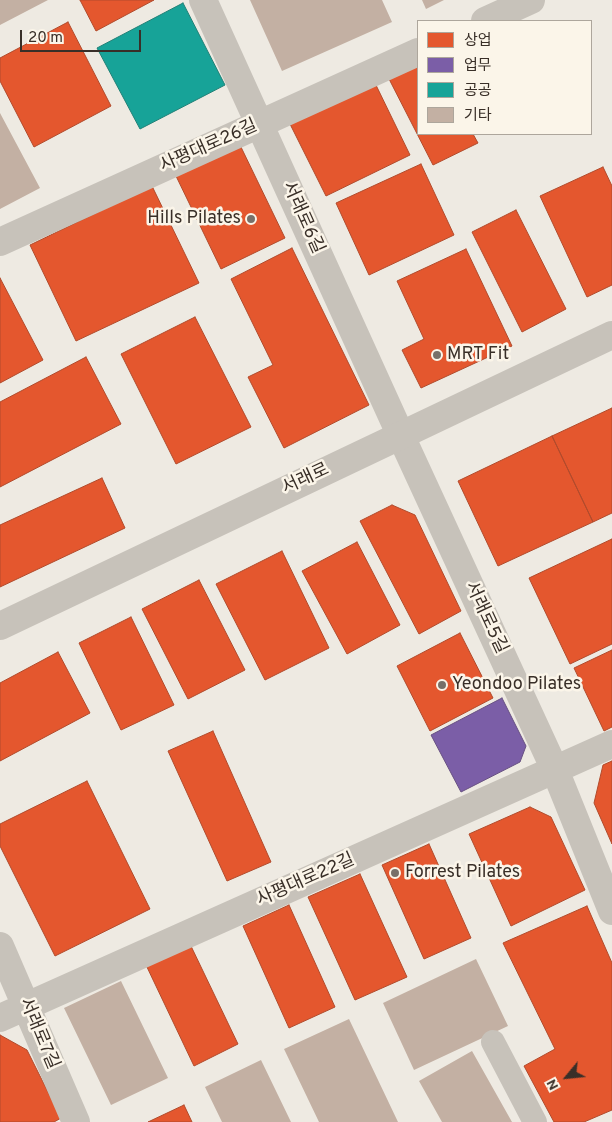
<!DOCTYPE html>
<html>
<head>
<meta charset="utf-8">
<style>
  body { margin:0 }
  #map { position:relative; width:612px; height:1122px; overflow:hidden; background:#eeeae2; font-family:Overpass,"Noto Sans KR",sans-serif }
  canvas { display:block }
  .legend { position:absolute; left:417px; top:20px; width:175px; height:115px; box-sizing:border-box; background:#fbf5e9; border:1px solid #ada69c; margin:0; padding:6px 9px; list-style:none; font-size:15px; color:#392f28 }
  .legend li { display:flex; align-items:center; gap:10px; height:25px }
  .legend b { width:25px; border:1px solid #ada69c }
  .north { position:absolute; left:542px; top:1052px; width:50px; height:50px; -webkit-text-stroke:4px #fbf5e9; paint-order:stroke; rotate:242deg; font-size:14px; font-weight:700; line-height:20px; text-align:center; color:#392f28 }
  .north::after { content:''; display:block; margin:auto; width:18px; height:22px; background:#392f28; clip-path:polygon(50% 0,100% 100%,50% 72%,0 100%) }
  .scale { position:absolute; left:20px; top:30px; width:121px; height:22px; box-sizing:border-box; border:2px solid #392f28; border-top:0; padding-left:6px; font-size:15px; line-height:18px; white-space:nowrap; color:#392f28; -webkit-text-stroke:4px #fbf5e9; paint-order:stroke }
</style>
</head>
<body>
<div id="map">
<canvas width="612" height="1122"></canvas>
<ul class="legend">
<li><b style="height:14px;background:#e4572e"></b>상업</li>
<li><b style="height:14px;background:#7b5ea7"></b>업무</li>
<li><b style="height:14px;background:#17a398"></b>공공</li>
<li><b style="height:14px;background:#c3b0a3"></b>기타</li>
</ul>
<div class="north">N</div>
<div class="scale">20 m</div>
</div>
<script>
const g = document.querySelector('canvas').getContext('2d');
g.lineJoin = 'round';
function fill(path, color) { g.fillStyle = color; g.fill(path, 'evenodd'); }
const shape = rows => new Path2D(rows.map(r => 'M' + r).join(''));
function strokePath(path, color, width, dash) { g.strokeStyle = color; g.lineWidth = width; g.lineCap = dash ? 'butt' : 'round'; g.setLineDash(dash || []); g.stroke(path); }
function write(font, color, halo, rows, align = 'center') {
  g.font = font + ' Overpass,"Noto Sans KR",sans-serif'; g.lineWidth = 5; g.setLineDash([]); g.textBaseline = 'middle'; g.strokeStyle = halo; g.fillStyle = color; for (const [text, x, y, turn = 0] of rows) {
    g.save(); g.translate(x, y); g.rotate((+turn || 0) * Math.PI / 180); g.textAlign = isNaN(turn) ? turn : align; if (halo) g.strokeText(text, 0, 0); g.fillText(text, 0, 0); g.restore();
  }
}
const shops = shape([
  [80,0,154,0,96,31,80,0],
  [68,22,111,106,34,147,0,81,0,58,68,22],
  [418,60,418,134,473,134,478,143,433,165,387,75,418,60],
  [374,81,410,155,326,196,290,124,374,81],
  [240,145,285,238,221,269,176,176,240,145],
  [421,164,454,235,369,275,336,203,421,164],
  [603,167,612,186,612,285,587,297,540,196,603,167],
  [152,186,199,283,76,341,30,245,152,186],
  [516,210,566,309,522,332,472,232,516,210],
  [292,248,369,405,284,448,248,377,273,365,231,279,292,248],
  [466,249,512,346,421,388,402,350,424,339,397,281,466,249],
  [0,278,43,360,0,383,0,278],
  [195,317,251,427,176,464,121,354,195,317],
  [86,357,121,424,0,487,0,402,86,357],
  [612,408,612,513,593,522,552,436,612,408],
  [552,436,593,522,498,566,458,481,552,436],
  [102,478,125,528,0,587,0,525,102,478],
  [392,505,415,515,461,611,419,634,360,521,392,505],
  [612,539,612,644,570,664,529,578,612,539],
  [357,542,400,625,347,654,302,571,357,542],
  [282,551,329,648,265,680,216,584,282,551],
  [199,580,245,670,188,699,142,609,199,580],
  [131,617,174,705,121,730,79,643,131,617],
  [460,633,493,698,430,731,397,666,460,633],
  [612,650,612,727,604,731,574,668,612,650],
  [58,652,90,713,0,761,0,683,58,652],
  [213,731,271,862,227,881,168,751,213,731],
  [612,761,612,844,594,803,603,765,612,761],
  [87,781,150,909,55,956,0,846,0,824,87,781],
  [530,807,551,817,585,890,511,926,469,834,530,807],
  [429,844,471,938,424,959,382,865,429,844],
  [360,874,407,977,355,1000,308,897,360,874],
  [289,905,335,1007,289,1028,243,926,289,905],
  [587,906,612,963,612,1110,584,1122,554,1122,524,1066,555,1049,503,943,587,906],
  [190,944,238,1044,194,1066,146,965,190,944],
  [0,1035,27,1050,61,1118,54,1122,0,1122,0,1035],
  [184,1105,192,1122,148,1122,184,1105]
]);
fill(shops, '#e4572e');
strokePath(shops, '#b14b2c', 1);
const offices = shape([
  [502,698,526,746,520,762,461,792,431,735,502,698]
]);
fill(offices, '#7b5ea7');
strokePath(offices, '#675081', 1);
const public = shape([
  [183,3,225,85,140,129,97,48,183,3]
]);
fill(public, '#17a398');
strokePath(public, '#218076', 1);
fill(shape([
  [0,0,48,0,0,25],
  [250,0,382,0,392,22,282,71],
  [422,0,444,0,426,9],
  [0,113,40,188,0,209],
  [476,959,508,1026,414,1070,383,1003],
  [121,981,168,1078,111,1105,64,1008],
  [349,1019,398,1122,319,1122,284,1049],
  [472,1051,512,1122,442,1122,419,1081],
  [261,1060,291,1122,222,1122,205,1087]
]), '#c3b0a3');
strokePath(shape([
  [493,1042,535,1122]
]), '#c7c2ba', 24);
strokePath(shape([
  [203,0,401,436,555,770,612,911],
  [485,21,531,0],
  [0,242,418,52],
  [0,946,76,1122],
  [0,1018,612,744]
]), '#c7c2ba', 28);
strokePath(shape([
  [0,626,612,335]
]), '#c7c2ba', 28);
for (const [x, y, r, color] of [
  [251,219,5,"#787069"],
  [437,355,5,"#787069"],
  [442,685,5,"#787069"],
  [395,873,5,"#787069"]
]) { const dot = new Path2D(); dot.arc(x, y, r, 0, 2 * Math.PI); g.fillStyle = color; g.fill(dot); strokePath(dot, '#fbf5e9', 2); }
write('18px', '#392f28', '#fbf5e9', [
  ["사평대로26길",209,147,-24],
  ["서래로6길",302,218,66],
  ["서래로",306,480,-25],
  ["서래로5길",485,618,65],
  ["사평대로22길",306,881,-24],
  ["서래로7길",38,1034,67]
]);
write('18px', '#392f28', '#fbf5e9', [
  ["Hills Pilates",241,219,"right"],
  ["MRT Fit",447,355],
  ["Yeondoo Pilates",452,685],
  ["Forrest Pilates",405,873]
], 'left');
</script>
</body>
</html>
